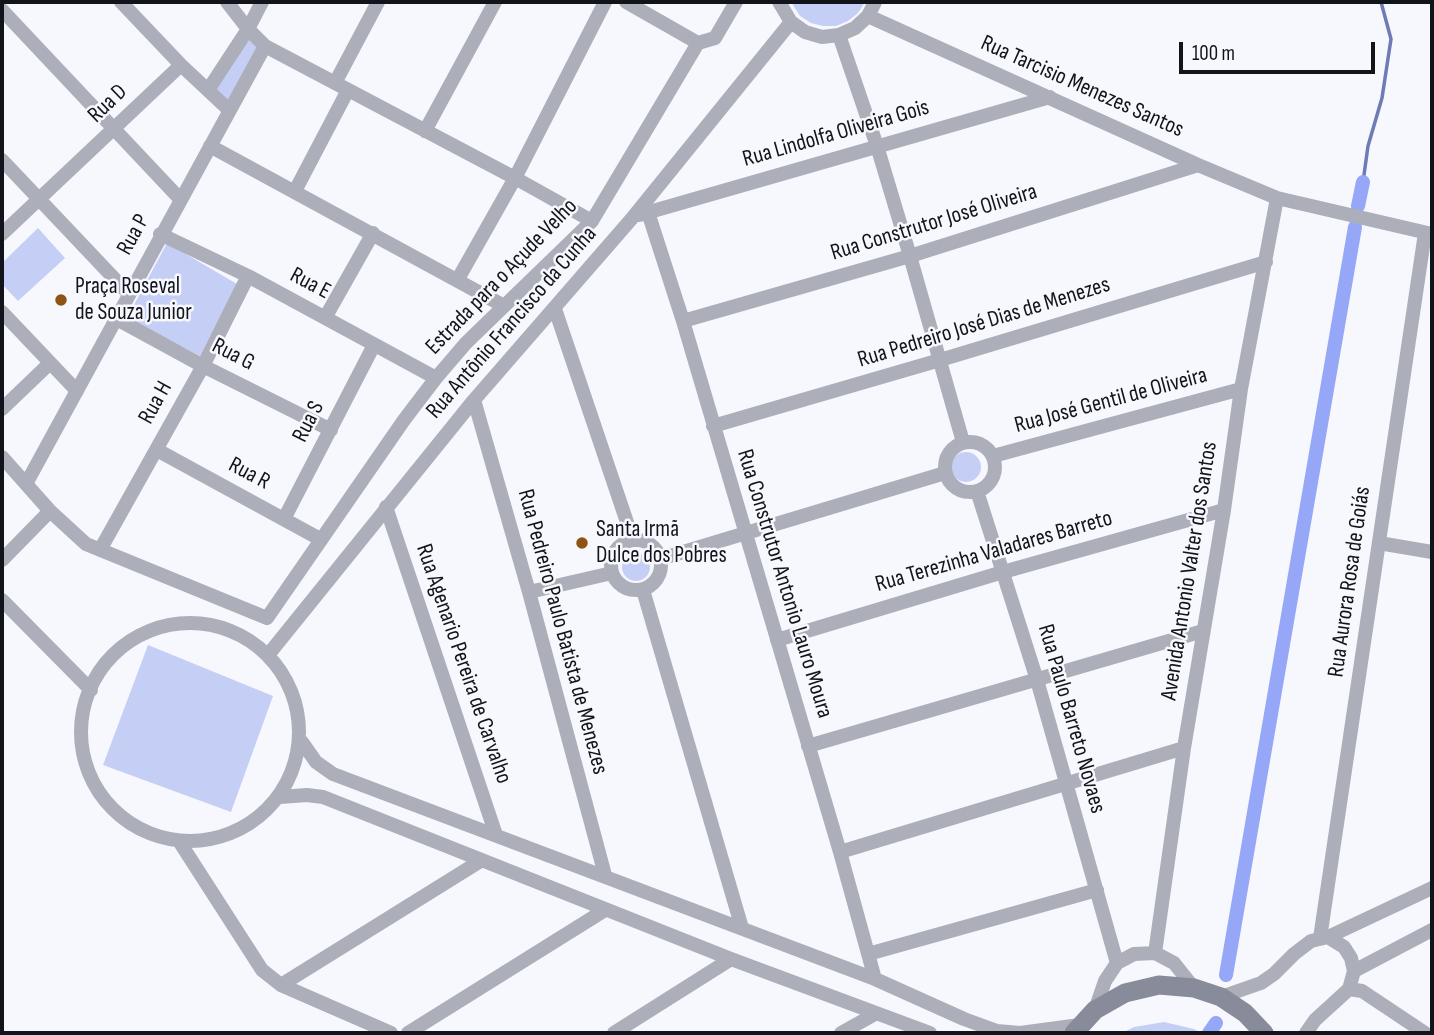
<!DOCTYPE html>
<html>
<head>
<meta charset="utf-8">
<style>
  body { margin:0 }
  #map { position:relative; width:1434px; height:1035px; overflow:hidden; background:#f7f8fd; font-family:"Sofia Sans Condensed",sans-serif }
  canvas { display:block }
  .frame { position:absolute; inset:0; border:4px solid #12141c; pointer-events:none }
  .scale { position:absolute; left:1179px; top:42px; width:196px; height:32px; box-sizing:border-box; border:4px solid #12141c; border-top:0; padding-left:9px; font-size:21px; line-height:24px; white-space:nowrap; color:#12141c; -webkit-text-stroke:5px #f7f8fd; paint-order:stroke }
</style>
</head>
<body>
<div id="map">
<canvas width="1434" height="1035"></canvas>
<div class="frame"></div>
<div class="scale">100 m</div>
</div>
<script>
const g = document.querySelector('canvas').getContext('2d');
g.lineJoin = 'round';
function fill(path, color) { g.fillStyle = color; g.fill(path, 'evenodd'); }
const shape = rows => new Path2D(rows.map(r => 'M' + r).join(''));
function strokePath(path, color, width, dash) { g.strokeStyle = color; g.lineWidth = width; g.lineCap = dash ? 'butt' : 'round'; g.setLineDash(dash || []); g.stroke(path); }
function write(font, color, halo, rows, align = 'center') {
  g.font = font + ' "Sofia Sans Condensed",sans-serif'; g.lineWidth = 5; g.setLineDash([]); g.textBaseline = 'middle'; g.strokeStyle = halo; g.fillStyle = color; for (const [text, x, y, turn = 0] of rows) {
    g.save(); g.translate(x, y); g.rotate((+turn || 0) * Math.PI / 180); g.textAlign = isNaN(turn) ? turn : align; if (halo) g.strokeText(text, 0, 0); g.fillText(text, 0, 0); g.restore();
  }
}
fill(shape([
  [791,2,865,2,858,13,848,21,836,26,823,26,811,23,800,16],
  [249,36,259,45,228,102,213,88],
  [38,228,65,258,18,301,2,284,2,263],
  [167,243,237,284,200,356,127,318],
  '951 467a15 15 0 1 1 30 0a15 15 0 1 1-30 0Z',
  '622 567a14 14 0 1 1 28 0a14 14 0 1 1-28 0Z',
  [148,645,273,696,231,812,103,765],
  [1164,1022,1194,1029,1201,1033,1122,1033,1134,1027]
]), '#c5cff5');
strokePath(shape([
  [1363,182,1368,146,1382,98,1391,39,1381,2]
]), '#6f7bb5', 3.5);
strokePath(shape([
  [1358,206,1363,182],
  [1226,975,1355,227],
  [1209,1033,1216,1023]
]), '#97a7f7', 14);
strokePath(shape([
  [121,2,181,65,229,110],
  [262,2,248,29,265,46,515,178,592,221],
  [626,2,698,43],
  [779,2,791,22,805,32,822,37,839,35,855,28,868,16,875,2],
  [2,10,180,199],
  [868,16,1198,165,1277,198,1432,234],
  [839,35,877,146,910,256,963,442],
  [335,83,378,2],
  [208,90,248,29,227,2],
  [425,131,495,2],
  [210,146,504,306],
  [2,160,128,293],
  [295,191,348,90],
  [645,203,683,321,840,852,875,979],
  [639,215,1050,97],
  [2,234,181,65],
  [160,234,248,276,436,378],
  [458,279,515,178,605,2],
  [555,309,633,540],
  [2,312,77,391],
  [115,318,203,366,331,430],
  [325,318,373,233],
  [683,321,910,256,1198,165],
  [474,400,529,592,605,875],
  [2,409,49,364],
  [713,426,940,360,1266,262],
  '945 467a25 25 0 1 1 50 0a25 25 0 1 1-50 0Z',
  [157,450,320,539],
  [993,456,1241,389],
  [2,457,50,511,86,544,267,618,404,420,436,378,466,343,592,221,698,43,715,38,736,2],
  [26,484,265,46],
  [977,491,1037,680,1117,963],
  [386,507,496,835],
  [284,519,374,345],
  '611 565a25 25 0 1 1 50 0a25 25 0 1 1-50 0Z',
  [1379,543,1432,552],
  [100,550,203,366,248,276],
  [660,559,945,473],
  [2,560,50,511],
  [643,590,742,928],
  [529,592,612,573],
  [2,600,91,690],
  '81 732a109 109 0 1 1 218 0a109 109 0 1 1-218 0Z',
  [777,640,1003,572,1224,510],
  [268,655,474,400,634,216,791,22],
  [302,742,316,762,333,774,875,979,964,1019,997,1031,1020,1033,1080,1025],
  [808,746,1203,631],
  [280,797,307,795,323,797,731,959,930,1033],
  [179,841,262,970,281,985,391,1033],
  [840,852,1184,748],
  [1320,938,1425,233],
  [1155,953,1184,748,1224,510,1241,389,1277,198],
  [868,954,1097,890],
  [1354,971,1432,930],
  [281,985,482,860],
  [1349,989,1362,991,1425,1033],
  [1221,997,1261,983,1274,974,1294,954,1311,941,1328,937,1432,888],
  [1095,1010,1105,981,1117,963,1134,954,1155,953,1174,963,1194,988],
  [408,1033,605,910],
  [614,1033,731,959],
  [841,1033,875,1014],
  [1306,1033,1315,1020,1349,989,1354,971,1351,958,1344,947,1328,937]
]), '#acaeb9', 14);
strokePath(shape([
  [1074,1033,1095,1010,1125,993,1159,985,1194,988,1221,997,1245,1013,1264,1033]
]), '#878b9a', 19);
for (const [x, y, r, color] of [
  [61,300,7,"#8f5314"],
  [582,543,7,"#8f5314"]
]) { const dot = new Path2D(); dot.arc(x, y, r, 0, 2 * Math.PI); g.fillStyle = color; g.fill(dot); strokePath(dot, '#f7f8fd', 2.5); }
write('23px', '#12141c', '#f7f8fd', [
  ["Rua Tarcisio Menezes Santos",1082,87,24],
  ["Rua D",108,104,-44],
  ["Rua Lindolfa Oliveira Gois",836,134,-16],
  ["Rua Construtor José Oliveira",934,223,-17],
  ["Rua P",134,235,-61],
  ["Estrada para o Açude Velho",502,277,-46],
  ["Rua E",310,284,28],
  ["Rua Antônio Francisco da Cunha",512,323,-49],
  ["Rua Pedreiro José Dias de Menezes",984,323,-17],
  ["Rua G",233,355,27],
  ["Rua José Gentil de Oliveira",1111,401,-15],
  ["Rua H",156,403,-61],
  ["Rua S",309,422,-63],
  ["Rua R",249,474,28],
  ["Rua Terezinha Valadares Barreto",994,552,-16],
  ["Avenida Antonio Valter dos Santos",1190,571,-81],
  ["Rua Aurora Rosa de Goiás",1350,582,-82],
  ["Rua Construtor Antonio Lauro Moura",784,584,73],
  ["Rua Pedreiro Paulo Batista de Menezes",562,632,75],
  ["Rua Agenario Pereira de Carvalho",463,664,71],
  ["Rua Paulo Barreto Novaes",1071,719,74]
]);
write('23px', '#12141c', '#f7f8fd', [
  ["Praça Roseval",75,287],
  ["de Souza Junior",75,313],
  ["Santa Irmã",596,530],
  ["Dulce dos Pobres",596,556]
], 'left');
</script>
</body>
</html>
